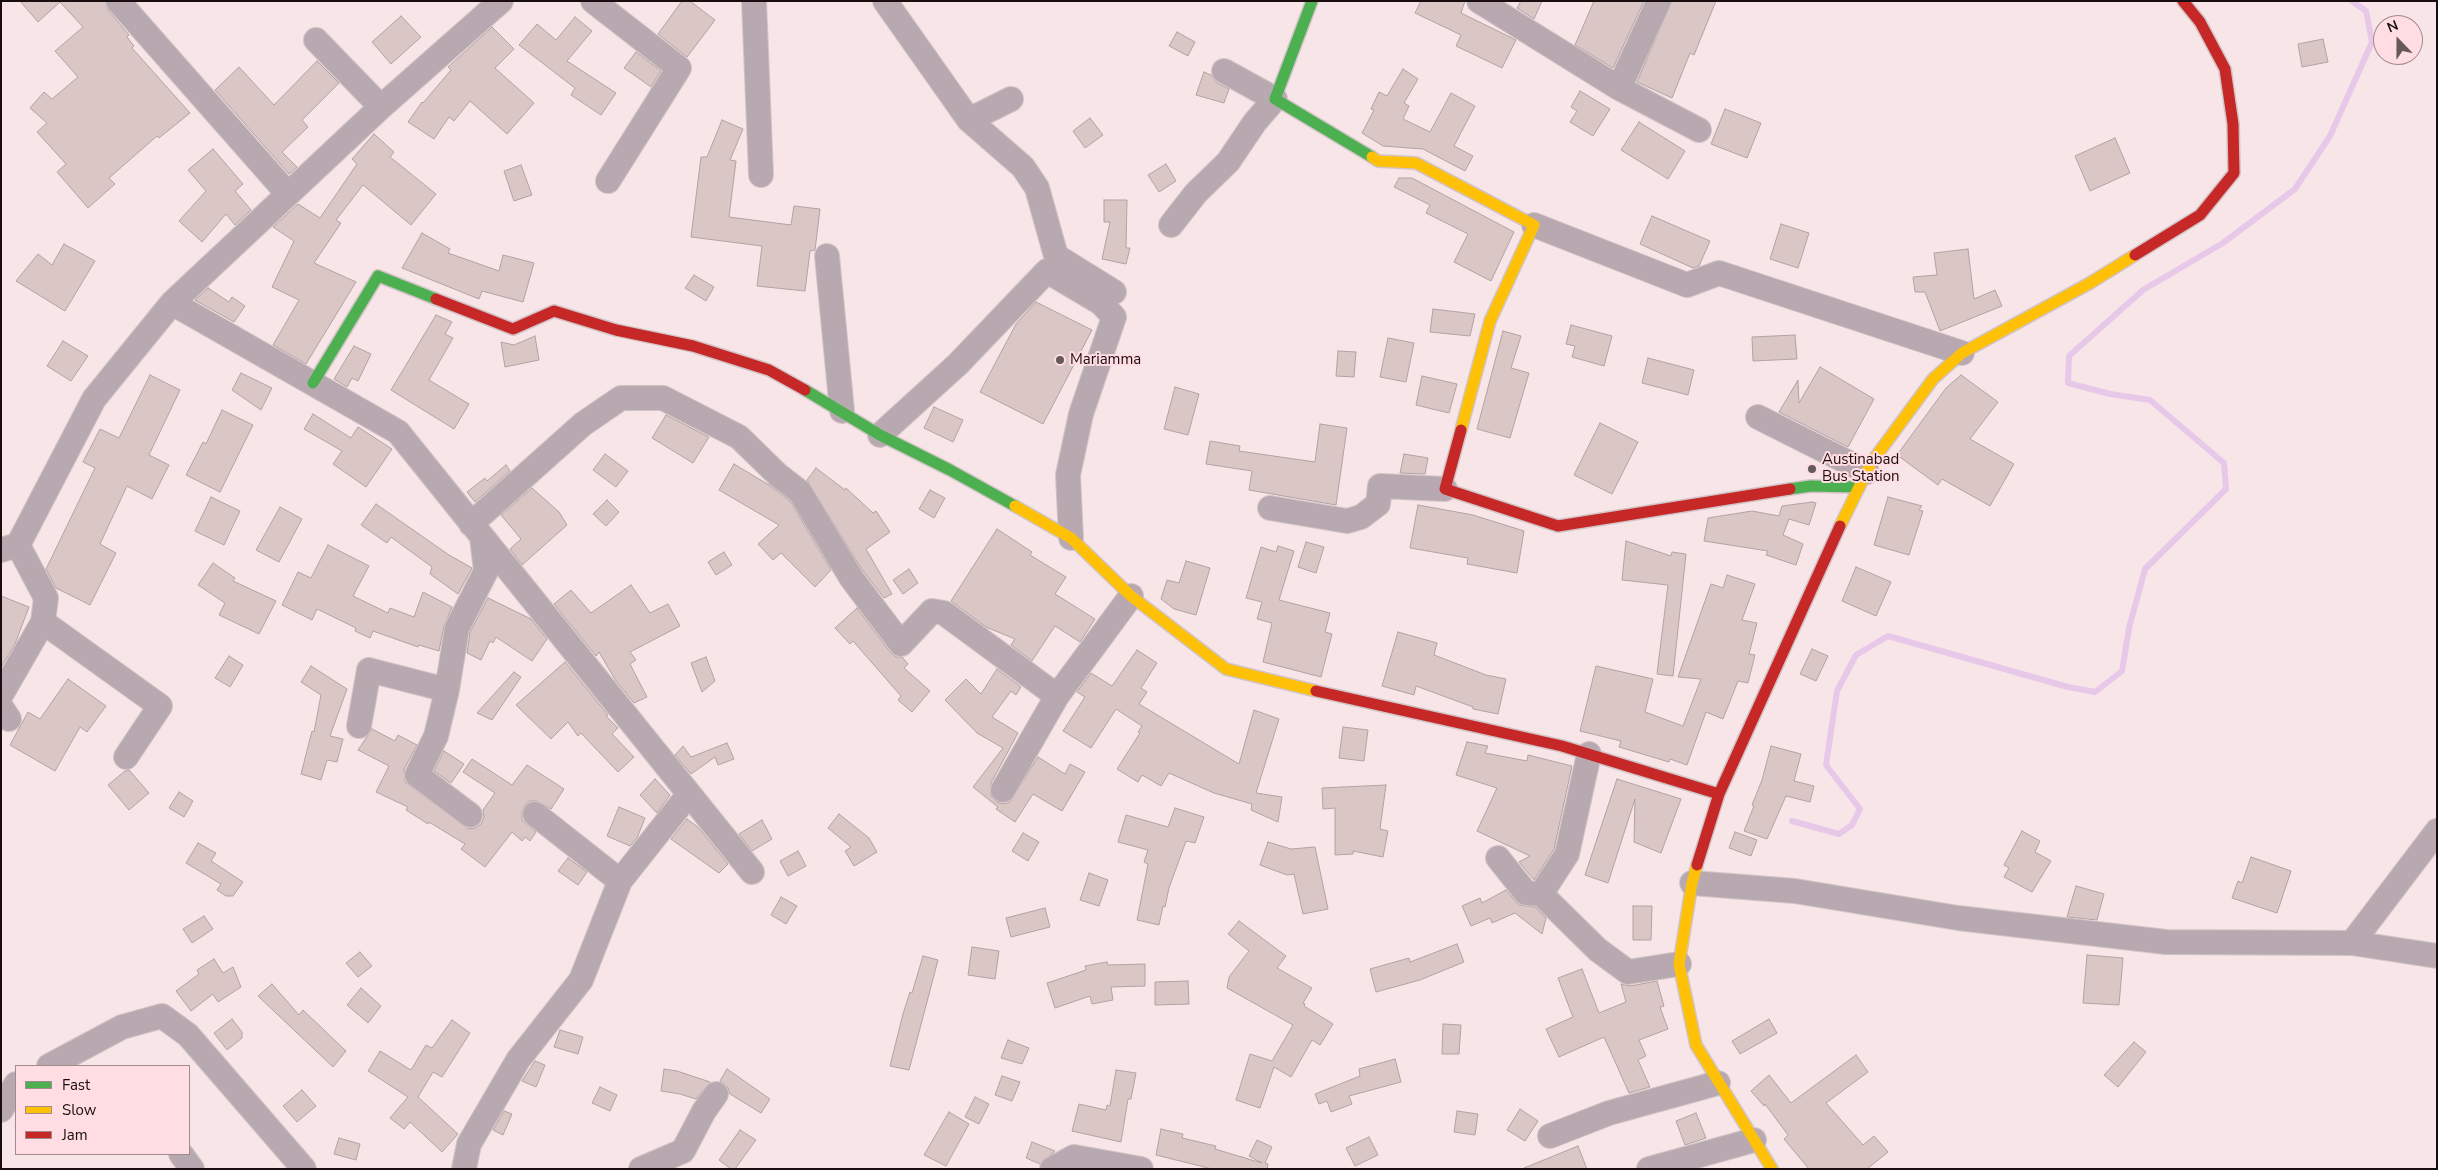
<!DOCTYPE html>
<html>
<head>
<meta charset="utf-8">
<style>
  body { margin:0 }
  #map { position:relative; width:2438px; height:1170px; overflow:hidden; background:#f7e5e8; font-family:"Nunito Sans",sans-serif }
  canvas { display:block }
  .frame { position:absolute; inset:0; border:2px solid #1a0d0f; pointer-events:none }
  .legend { position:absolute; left:15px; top:1065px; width:175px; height:90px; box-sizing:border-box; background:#ffdde2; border:1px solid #a38a8e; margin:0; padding:6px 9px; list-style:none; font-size:15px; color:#1a0d0f }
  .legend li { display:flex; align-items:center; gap:10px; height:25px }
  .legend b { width:25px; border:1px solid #a38a8e }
  .north { position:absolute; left:2373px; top:15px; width:50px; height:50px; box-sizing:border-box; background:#ffdde2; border:1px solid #a38a8e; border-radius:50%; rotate:338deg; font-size:14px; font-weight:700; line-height:20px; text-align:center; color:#1a0d0f }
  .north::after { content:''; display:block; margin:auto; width:18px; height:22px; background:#67595b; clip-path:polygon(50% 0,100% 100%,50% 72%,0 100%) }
</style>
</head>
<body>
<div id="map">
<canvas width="2438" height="1170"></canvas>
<div class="frame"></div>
<ul class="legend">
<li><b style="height:6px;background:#4caf50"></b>Fast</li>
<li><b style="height:6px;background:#ffc107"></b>Slow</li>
<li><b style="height:6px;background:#c62828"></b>Jam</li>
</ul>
<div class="north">N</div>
</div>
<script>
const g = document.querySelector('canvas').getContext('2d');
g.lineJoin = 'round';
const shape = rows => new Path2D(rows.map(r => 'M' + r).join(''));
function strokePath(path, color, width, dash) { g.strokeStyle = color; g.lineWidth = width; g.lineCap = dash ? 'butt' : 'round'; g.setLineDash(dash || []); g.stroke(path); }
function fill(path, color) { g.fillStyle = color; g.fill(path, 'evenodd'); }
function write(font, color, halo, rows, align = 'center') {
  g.font = font + ' "Nunito Sans",sans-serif'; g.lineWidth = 4; g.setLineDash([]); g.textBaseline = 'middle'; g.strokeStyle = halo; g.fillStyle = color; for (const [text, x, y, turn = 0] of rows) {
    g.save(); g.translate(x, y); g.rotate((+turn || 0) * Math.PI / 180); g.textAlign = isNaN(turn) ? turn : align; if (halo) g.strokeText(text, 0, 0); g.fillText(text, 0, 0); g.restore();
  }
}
strokePath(shape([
  [1792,821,1839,834,1852,825,1860,809,1826,765,1837,691,1856,655,1888,636,2068,687,2095,692,2122,671,2129,628,2145,569,2226,489,2224,463,2150,400,2110,394,2068,383,2069,356,2143,290,2223,243,2295,189,2330,136,2372,42,2366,11,2352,1]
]), '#e8c8e9', 6);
const building = shape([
  [20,1,105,1,108,10,129,35,127,37,134,46,132,48,190,113,159,138,157,136,109,178,115,184,88,208,57,172,66,164,37,132,47,123,30,108,44,92,52,99,78,77,55,51,83,27,60,2,38,22,20,1],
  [682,1,690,1,715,20,687,57,658,34,682,1],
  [1421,1,1465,1,1461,13,1516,40,1502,68,1456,46,1461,35,1415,13,1421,1],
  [1521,1,1542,1,1534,19,1517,8,1521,1],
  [1594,1,1644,1,1613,68,1575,45,1594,1],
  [1672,1,1716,1,1694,55,1690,53,1672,98,1637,82,1672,1],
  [401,16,421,37,391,64,372,42,401,16],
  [575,17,592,31,567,61,616,93,601,115,571,95,575,88,519,45,537,24,556,40,575,17],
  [492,27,514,49,495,68,534,103,507,134,470,101,454,121,449,117,434,139,408,122,422,102,423,103,451,70,448,67,492,27],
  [1177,32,1195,42,1188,56,1169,46,1177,32],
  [2323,39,2328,62,2302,67,2298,44,2323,39],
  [636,52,661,71,651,87,624,68,636,52],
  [317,61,339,83,302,120,308,127,282,152,297,167,289,174,215,90,239,67,274,105,317,61],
  [1403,69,1418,79,1404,103,1409,106,1403,119,1430,132,1451,93,1475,106,1454,146,1473,156,1465,171,1423,149,1383,146,1362,133,1374,110,1371,109,1379,92,1387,96,1403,69],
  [1204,72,1211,75,1217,83,1229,89,1224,103,1196,95,1204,72],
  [1580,91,1610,109,1593,136,1570,122,1577,111,1571,107,1580,91],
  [1725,109,1761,123,1747,158,1711,144,1725,109],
  [1090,118,1103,135,1085,148,1073,131,1090,118],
  [722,120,743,129,730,160,736,161,729,217,791,225,794,206,820,209,815,250,810,251,805,291,757,286,762,246,691,237,701,157,707,157,722,120],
  [1639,122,1685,151,1668,179,1621,150,1639,122],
  [374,134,394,152,390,157,436,194,411,225,363,185,336,220,341,223,314,263,356,282,306,364,273,345,299,300,272,287,294,241,273,227,298,204,320,218,357,164,352,159,374,134],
  [2115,138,2130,173,2090,191,2075,156,2115,138],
  [213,149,243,184,235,191,251,210,235,225,226,214,202,242,179,221,206,191,188,170,213,149],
  [1166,164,1176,181,1159,192,1148,175,1166,164],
  [521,165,532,195,514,201,504,171,521,165],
  [1399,178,1412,178,1514,232,1491,281,1454,262,1468,234,1426,213,1430,205,1394,187,1399,178],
  [1104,200,1127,200,1126,248,1130,248,1126,264,1102,259,1110,222,1104,222,1104,200],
  [1652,216,1710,241,1699,266,1693,268,1640,244,1652,216],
  [1781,224,1809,233,1798,268,1770,259,1781,224],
  [422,233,450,249,448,253,499,271,503,255,534,263,523,302,482,291,479,299,402,268,422,233],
  [64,244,95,261,65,311,16,281,38,254,52,265,64,244],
  [1968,249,1974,299,1995,290,2002,306,1940,331,1925,292,1915,292,1913,277,1937,275,1934,253,1968,249],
  [694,275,714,287,706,301,685,288,694,275],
  [208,288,229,302,232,297,245,306,234,322,195,300,208,288],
  [1036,302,1092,330,1043,424,980,392,1016,324,1036,302],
  [1433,309,1475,314,1470,336,1430,332,1433,309],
  [436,315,452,322,445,334,453,338,429,380,469,404,454,429,391,390,436,315],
  [1571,325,1612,336,1604,366,1572,357,1575,346,1566,344,1571,325],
  [1503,331,1521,336,1511,368,1529,373,1510,438,1477,429,1503,331],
  [1795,335,1797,359,1753,361,1752,337,1795,335],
  [535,336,539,360,505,367,501,342,514,345,535,336],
  [1388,338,1414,343,1406,382,1380,377,1388,338],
  [63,341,88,356,71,381,47,366,63,341],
  [354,346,371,354,358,381,352,378,347,387,334,379,354,346],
  [1338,351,1356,352,1354,377,1336,376,1338,351],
  [1648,358,1694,370,1688,395,1642,383,1648,358],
  [1820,367,1874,399,1848,447,1779,412,1798,380,1799,403,1820,367],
  [241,373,272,388,261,410,232,390,241,373],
  [150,375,180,390,149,455,169,465,152,499,127,486,100,544,116,553,90,605,56,588,46,569,95,468,83,462,100,429,119,438,150,375],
  [1961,375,1998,402,1970,439,2014,464,1990,506,1942,479,1938,485,1897,455,1946,388,1961,375],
  [1422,376,1457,384,1449,413,1416,405,1422,376],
  [1175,387,1199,394,1188,435,1164,429,1175,387],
  [934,407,963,420,953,442,924,428,934,407],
  [222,410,253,425,220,492,186,475,203,442,206,444,222,410],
  [313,414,351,438,358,427,392,449,366,487,333,464,342,451,304,429,313,414],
  [666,415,709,437,693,463,652,438,666,415],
  [1600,423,1638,442,1612,494,1574,475,1600,423],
  [1320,424,1347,428,1336,505,1249,490,1252,471,1206,464,1210,441,1240,446,1239,451,1315,462,1320,424],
  [605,454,628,471,616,487,593,470,605,454],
  [1404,454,1428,458,1425,474,1400,473,1404,454],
  [734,464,769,485,790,501,831,570,815,587,781,553,773,560,758,544,779,525,719,490,734,464],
  [506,465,510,471,475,502,467,492,485,478,487,481,506,465],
  [816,468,845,490,846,488,873,513,876,511,890,532,866,549,892,594,884,598,863,571,807,480,816,468],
  [532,488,559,512,567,525,522,565,510,549,521,539,501,515,532,488],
  [930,490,945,498,934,518,919,509,930,490],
  [211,497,240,511,224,545,195,531,211,497],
  [1888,497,1922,506,1919,510,1923,511,1909,555,1874,545,1888,497],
  [607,500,619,512,606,526,593,514,607,500],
  [1812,502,1816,503,1809,525,1789,519,1783,535,1803,544,1796,565,1766,555,1768,551,1704,541,1708,518,1752,511,1779,516,1782,506,1812,502],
  [376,504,449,555,472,568,458,594,430,574,432,567,391,537,387,543,361,525,376,504],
  [1418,505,1473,515,1524,531,1517,573,1467,564,1468,558,1410,548,1418,505],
  [280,507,302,519,279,562,256,550,280,507],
  [997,529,1032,552,1030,555,1066,577,1055,594,1095,619,1080,642,1055,626,1032,661,1011,645,1015,639,986,627,951,601,997,529],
  [1626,541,1671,556,1672,552,1686,554,1673,676,1657,674,1668,585,1622,580,1626,541],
  [1306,542,1324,547,1316,573,1298,567,1306,542],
  [328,545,369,566,353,596,388,613,390,608,414,617,423,592,452,607,444,626,439,651,419,645,418,647,373,631,370,638,355,631,356,628,317,609,312,620,282,605,298,572,311,578,328,545],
  [1278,546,1294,551,1279,600,1330,613,1325,632,1332,634,1321,677,1263,662,1272,623,1257,619,1262,602,1246,598,1261,547,1276,552,1278,546],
  [724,552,732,565,716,575,708,562,724,552],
  [1186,561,1210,568,1196,615,1174,609,1161,599,1167,580,1179,583,1186,561],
  [213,563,235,578,233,581,276,601,259,634,219,615,225,603,198,585,213,563],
  [1856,567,1891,582,1876,616,1842,601,1856,567],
  [909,569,918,583,903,594,893,580,909,569],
  [1727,575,1755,584,1742,620,1757,623,1749,654,1755,655,1748,683,1738,681,1723,719,1706,712,1687,765,1670,759,1669,762,1619,747,1621,741,1580,731,1596,666,1653,679,1645,712,1683,726,1701,679,1678,677,1711,584,1723,588,1727,575],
  [631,585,650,613,668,604,680,626,630,652,636,660,630,664,647,697,634,703,616,681,599,652,596,656,554,604,571,590,591,613,631,585],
  [1,596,29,607,15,644,1,667,1,596],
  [488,598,531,619,547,639,532,661,496,637,493,643,490,641,481,660,467,653,470,632,488,598],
  [857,608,890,652,896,657,902,657,908,664,904,668,930,691,912,712,898,700,901,696,853,641,850,644,835,628,857,608],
  [1398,632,1437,643,1434,655,1486,675,1506,679,1498,714,1473,709,1473,707,1416,686,1414,695,1382,686,1398,632],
  [1812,649,1828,656,1816,681,1800,674,1812,649],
  [1137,650,1157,663,1141,688,1147,692,1139,704,1239,764,1254,710,1279,719,1256,793,1282,797,1278,822,1251,810,1252,804,1214,793,1169,773,1161,786,1142,775,1138,782,1117,769,1140,733,1138,732,1142,726,1116,709,1091,748,1063,731,1085,697,1077,692,1091,673,1112,686,1137,650],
  [229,656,243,665,230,687,215,678,229,656],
  [706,657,715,681,702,692,691,663,706,657],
  [565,662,608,715,606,716,618,728,612,734,634,757,618,772,581,733,578,736,568,722,551,739,516,705,565,662],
  [311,666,347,689,330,736,343,739,337,762,327,760,321,780,301,774,312,731,314,732,321,695,301,682,311,666],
  [997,669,1021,687,1016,695,1011,691,992,717,1018,733,991,783,991,796,997,802,1004,804,1010,802,1038,757,1065,774,1070,764,1085,772,1062,811,1033,794,1015,822,996,809,998,807,973,787,1003,748,977,733,945,700,966,679,981,694,997,669],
  [514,672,521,677,492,720,477,713,514,672],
  [68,679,106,706,87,732,80,727,55,771,10,745,28,712,40,719,68,679],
  [1343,727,1368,730,1364,761,1339,758,1343,727],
  [372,729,395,741,398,735,417,745,404,769,405,782,468,829,475,828,481,824,484,817,483,810,495,793,463,772,472,759,512,785,527,765,564,789,551,809,537,801,530,801,525,805,522,812,522,820,536,832,530,841,525,837,522,841,512,832,485,867,461,849,465,844,429,822,428,824,406,810,408,807,376,792,389,766,358,750,372,729],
  [1467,742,1488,746,1485,753,1527,761,1528,755,1572,766,1554,849,1534,880,1519,862,1530,856,1477,831,1497,788,1456,775,1467,742],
  [727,743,734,759,718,765,715,757,691,774,675,755,683,746,691,757,727,743],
  [1771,746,1801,754,1794,781,1814,786,1810,802,1786,796,1767,839,1744,831,1754,806,1752,805,1762,780,1771,746],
  [444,751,464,764,451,783,434,771,444,751],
  [129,770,149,793,129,810,108,785,125,771,129,770],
  [655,779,670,795,657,813,640,795,655,779],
  [1617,779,1681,799,1661,853,1634,842,1635,799,1608,883,1585,875,1617,779],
  [1386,785,1380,829,1388,831,1383,857,1353,851,1353,854,1335,855,1335,808,1323,809,1322,788,1386,785],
  [179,792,193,801,184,817,169,808,179,792],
  [619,807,645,818,637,838,630,846,607,836,619,807],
  [1175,808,1204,817,1195,843,1186,841,1169,888,1165,907,1163,906,1159,925,1137,920,1148,864,1144,862,1148,850,1118,842,1126,815,1168,827,1175,808],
  [839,814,869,838,877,852,854,866,845,851,851,847,828,828,839,814],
  [687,819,698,827,728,864,719,873,671,839,687,819],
  [762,820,772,839,752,851,739,834,762,820],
  [2022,831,2040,841,2035,852,2051,861,2032,892,2004,877,2009,868,2004,865,2022,831],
  [1735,832,1757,840,1751,856,1729,848,1735,832],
  [1023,833,1039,842,1028,861,1012,851,1023,833],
  [1268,842,1291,849,1315,847,1328,909,1303,914,1294,874,1287,875,1260,865,1268,842],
  [198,843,216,853,211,861,243,882,233,896,226,896,217,890,221,884,186,863,198,843],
  [798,851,806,866,788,876,780,861,798,851],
  [2251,857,2291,871,2277,913,2232,898,2238,881,2242,883,2251,857],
  [568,858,587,872,578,885,558,871,568,858],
  [1089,873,1108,880,1099,906,1080,900,1089,873],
  [2076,886,2104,894,2097,920,2067,917,2076,886],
  [1506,890,1519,905,1535,907,1546,918,1542,934,1515,913,1492,923,1490,918,1471,926,1462,906,1480,898,1482,903,1506,890],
  [781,897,797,906,786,924,771,915,781,897],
  [1633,906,1652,906,1651,940,1633,940,1633,906],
  [1045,908,1050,927,1011,937,1006,918,1045,908],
  [204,916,213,929,192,943,183,929,204,916],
  [1239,921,1286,956,1277,968,1312,988,1303,1003,1305,1004,1304,1006,1333,1024,1320,1045,1312,1040,1291,1077,1274,1067,1260,1108,1236,1100,1250,1054,1272,1061,1293,1025,1227,988,1229,977,1249,951,1228,934,1239,921],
  [1457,944,1464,962,1420,980,1376,992,1370,969,1409,958,1410,962,1457,944],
  [972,947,999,951,995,979,968,975,972,947],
  [360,952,372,966,358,977,346,963,360,952],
  [2087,955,2123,958,2119,1005,2083,1003,2087,955],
  [923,956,938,960,909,1070,890,1066,903,1014,910,992,912,993,923,956],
  [214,959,223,973,233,967,241,987,218,1002,213,994,191,1011,176,991,199,974,197,970,214,959],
  [1107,962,1108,965,1145,964,1145,986,1111,987,1113,1000,1092,1004,1090,996,1055,1008,1047,983,1086,970,1085,966,1107,962],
  [1582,969,1599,1013,1626,1002,1621,984,1630,986,1657,981,1664,1006,1660,1007,1668,1029,1639,1040,1646,1056,1638,1060,1650,1087,1629,1093,1604,1037,1559,1057,1546,1029,1573,1017,1558,978,1582,969],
  [1188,981,1189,1004,1155,1005,1155,982,1188,981],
  [272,984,299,1015,303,1010,346,1051,333,1067,258,996,272,984],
  [361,988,381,1006,368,1023,347,1005,361,988],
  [232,1019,242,1032,242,1038,227,1050,214,1033,232,1019],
  [1769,1019,1777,1033,1740,1054,1732,1041,1769,1019],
  [452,1020,470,1033,442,1077,433,1072,418,1097,458,1134,442,1152,410,1122,404,1129,390,1118,408,1097,368,1071,380,1051,411,1070,426,1045,432,1048,452,1020],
  [1443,1024,1461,1025,1459,1054,1442,1054,1443,1024],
  [560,1030,583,1037,578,1054,554,1047,560,1030],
  [1008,1040,1029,1048,1022,1064,1001,1058,1008,1040],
  [2134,1042,2146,1052,2118,1087,2104,1075,2134,1042],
  [1856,1055,1868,1072,1826,1103,1863,1145,1874,1136,1888,1152,1867,1169,1809,1169,1784,1139,1788,1135,1765,1104,1764,1106,1751,1091,1769,1075,1791,1103,1856,1055],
  [1395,1059,1401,1082,1349,1096,1352,1104,1331,1112,1327,1101,1319,1104,1315,1094,1360,1076,1359,1069,1395,1059],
  [535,1061,545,1065,536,1087,522,1081,535,1061],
  [664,1069,677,1071,710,1082,696,1099,680,1094,661,1091,664,1069],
  [727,1069,770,1099,761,1113,730,1094,728,1088,720,1081,727,1069],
  [1116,1070,1136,1073,1131,1099,1128,1099,1121,1142,1072,1131,1079,1104,1106,1110,1107,1105,1110,1106,1116,1070],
  [1002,1076,1020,1082,1012,1101,995,1095,1002,1076],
  [600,1087,617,1095,610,1111,592,1103,600,1087],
  [302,1090,316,1106,297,1122,283,1106,302,1090],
  [975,1097,989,1104,979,1124,965,1117,975,1097],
  [1520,1109,1538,1121,1525,1141,1507,1130,1520,1109],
  [504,1111,512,1114,503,1135,493,1130,504,1111],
  [1457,1111,1478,1114,1475,1135,1454,1132,1457,1111],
  [949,1112,969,1124,946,1166,924,1155,949,1112],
  [1696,1113,1706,1138,1685,1145,1676,1121,1696,1113],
  [1161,1129,1183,1134,1182,1138,1216,1146,1215,1149,1262,1163,1249,1156,1257,1140,1272,1147,1265,1163,1268,1164,1267,1169,1212,1169,1156,1155,1161,1129],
  [740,1130,756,1140,735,1169,731,1169,719,1160,740,1130],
  [1369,1137,1378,1155,1355,1166,1346,1148,1369,1137],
  [339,1138,360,1144,356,1160,334,1154,339,1138],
  [1032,1142,1055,1151,1054,1152,1040,1164,1026,1158,1032,1142],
  [1578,1146,1587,1169,1524,1169,1524,1168,1578,1146]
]);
fill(building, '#dac6c5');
strokePath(building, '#b1a2a3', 1);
const street = shape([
  [118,1,288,194],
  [593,1,679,68,608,181],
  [754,1,761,175],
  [885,1,969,120,1023,167,1037,188,1056,256,1114,292],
  [1479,1,1619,88,1699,130],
  [316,40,381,107],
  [1619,88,1659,1],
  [969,120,1011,99],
  [1171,225,1196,193,1228,162,1255,122,1275,99,1224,71],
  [1534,225,1687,285,1719,273,1962,353],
  [827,256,842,411],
  [172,303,398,432,752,872],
  [1758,417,1867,472],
  [880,435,958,364,1047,271,1101,303,1114,317,1081,414,1068,475,1071,538],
  [1270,508,1347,521,1361,517,1378,504,1380,486,1445,489],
  [471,524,583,424,621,398,663,398,739,437,778,475,800,492,852,579,901,644,932,611,944,613,1057,696],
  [1,550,18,545,94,399,172,303,381,107,501,1],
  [43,622,160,706,126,757],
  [1,695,43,622,46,598,18,545],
  [1,707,9,719],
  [359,726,369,670,447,690],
  [1003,790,1057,696,1131,596],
  [535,814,620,881],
  [470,815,417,775,436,736,447,690,457,628,486,571,482,538],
  [1498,858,1526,893,1541,894,1598,950,1628,972,1679,964],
  [1692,883,1795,891,1958,918,2166,942,2352,943,2437,831],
  [1541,894,1567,854,1589,754],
  [2352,943,2437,956],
  [49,1066,122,1027,162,1016,188,1035,304,1169],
  [1,1110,16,1084],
  [1550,1136,1609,1113,1718,1083],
  [181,1154,192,1169],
  [464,1169,469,1144,518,1060,581,980,620,881,689,794],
  [641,1169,683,1151,704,1111,716,1094],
  [1052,1169,1074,1157,1141,1169],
  [1649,1169,1754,1140]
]);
const fast = shape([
  [1312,1,1275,99,1372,157],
  [313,383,378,276,436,299],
  [805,390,880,435,950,470,1015,506],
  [1790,489,1811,486,1859,487]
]);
const slow = shape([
  [1372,157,1378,161,1416,163,1534,225,1490,321,1461,430],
  [1015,506,1071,538,1131,596,1226,669,1316,691],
  [1840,526,1871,463,1933,379,1962,353,2090,283,2135,255],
  [1697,865,1692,883,1679,964,1696,1045,1772,1169]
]);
const jam = shape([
  [2135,255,2200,215,2234,173,2233,124,2225,69,2200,22,2183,1],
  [436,299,513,329,554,311,616,330,693,346,769,370,805,390],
  [1461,430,1445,489,1558,526,1790,489],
  [1316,691,1562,746,1719,794],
  [1697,865,1719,794,1840,526]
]);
strokePath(street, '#d2c4c6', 26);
strokePath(fast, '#d2c4c6', 14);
strokePath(slow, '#d2c4c6', 14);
strokePath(jam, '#d2c4c6', 14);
strokePath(street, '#b8a9b0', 24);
strokePath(fast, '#4caf50', 11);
strokePath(slow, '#ffc107', 11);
strokePath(jam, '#c62828', 11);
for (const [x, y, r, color] of [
  [1060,360,5,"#67595b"],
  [1812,469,5,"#67595b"]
]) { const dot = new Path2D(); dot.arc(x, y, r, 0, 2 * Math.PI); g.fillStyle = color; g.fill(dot); strokePath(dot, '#ffdde2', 2); }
write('15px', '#1a0d0f', '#ffdde2', [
  ["Mariamma",1070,360],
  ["Austinabad",1822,460],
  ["Bus Station",1822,477]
], 'left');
</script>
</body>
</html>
